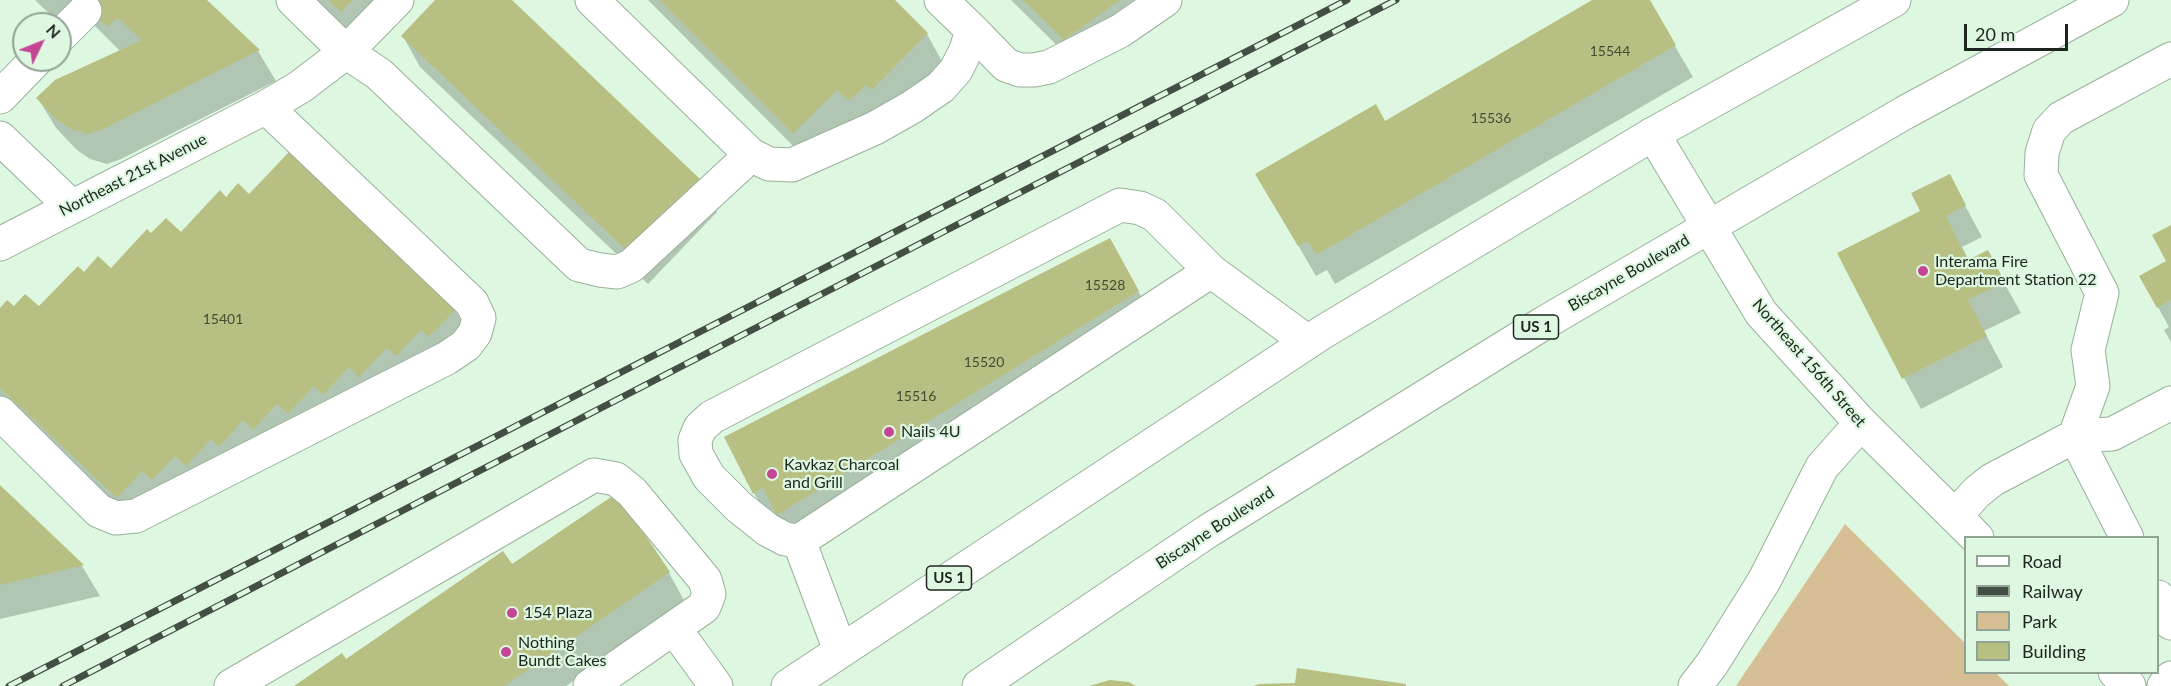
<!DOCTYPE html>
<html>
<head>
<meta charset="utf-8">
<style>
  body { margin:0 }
  #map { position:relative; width:2171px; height:686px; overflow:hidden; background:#def7e0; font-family:Lato,sans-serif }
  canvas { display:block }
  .legend { position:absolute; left:1964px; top:536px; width:195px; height:138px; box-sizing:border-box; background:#def7e0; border:2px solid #91a392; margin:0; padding:8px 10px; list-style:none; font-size:18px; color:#1d261e }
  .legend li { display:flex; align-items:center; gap:12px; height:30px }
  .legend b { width:30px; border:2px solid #91a392 }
  .north { position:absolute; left:12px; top:12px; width:60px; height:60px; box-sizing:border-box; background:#def7e0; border:2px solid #91a392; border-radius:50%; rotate:47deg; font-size:16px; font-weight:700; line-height:24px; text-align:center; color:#1d261e }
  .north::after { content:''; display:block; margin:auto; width:21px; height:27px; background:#c44695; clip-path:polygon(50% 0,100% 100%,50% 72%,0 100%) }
  .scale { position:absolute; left:1964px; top:24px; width:104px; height:27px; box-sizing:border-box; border:3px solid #1d261e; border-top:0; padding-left:8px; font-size:18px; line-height:21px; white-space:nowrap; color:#1d261e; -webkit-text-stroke:4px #def7e0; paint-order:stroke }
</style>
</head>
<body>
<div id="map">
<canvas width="2171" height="686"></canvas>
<ul class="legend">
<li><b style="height:8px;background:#fff"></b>Road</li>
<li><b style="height:8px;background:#434f44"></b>Railway</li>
<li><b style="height:16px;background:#d6bf95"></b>Park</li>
<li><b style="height:16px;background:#b7c082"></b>Building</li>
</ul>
<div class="north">N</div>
<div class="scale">20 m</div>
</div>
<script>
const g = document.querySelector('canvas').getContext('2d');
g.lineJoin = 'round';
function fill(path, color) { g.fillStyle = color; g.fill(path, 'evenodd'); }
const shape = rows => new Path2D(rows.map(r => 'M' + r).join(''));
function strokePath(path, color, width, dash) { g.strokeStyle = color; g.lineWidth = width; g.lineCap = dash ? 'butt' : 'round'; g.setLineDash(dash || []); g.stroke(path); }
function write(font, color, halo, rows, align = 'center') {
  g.font = font + ' Lato,sans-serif'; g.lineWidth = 4.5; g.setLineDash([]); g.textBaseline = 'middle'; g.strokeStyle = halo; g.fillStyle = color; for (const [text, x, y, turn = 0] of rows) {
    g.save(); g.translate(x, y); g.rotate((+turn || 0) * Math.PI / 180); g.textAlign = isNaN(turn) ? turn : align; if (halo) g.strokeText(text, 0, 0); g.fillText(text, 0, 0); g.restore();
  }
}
fill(shape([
  [1845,524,1965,643,1966,672,1996,673,2009,686,1736,686]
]), '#d6bf95');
fill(shape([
  [35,0,205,0,258,51,276,81,121,159,107,164,90,159,77,150,56,128,38,98,120,51,82,13,63,27],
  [315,0,399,0,359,42],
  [437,0,510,0,700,181,717,212,648,284,420,67,403,36],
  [648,0,893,0,927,34,944,65,811,164],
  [1011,0,1151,0,1159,15,1082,70],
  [1595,0,1648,0,1693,77,1335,284,1327,270,1316,276,1257,175,1385,123],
  [1949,176,1982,237,1962,247,1969,261,1987,252,2021,313,1984,331,2003,367,1921,409,1904,378,1922,212],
  [249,196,455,310,473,340,135,528,0,401,0,310,40,308,84,274,111,270,151,235,181,234,226,199],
  [2171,227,2171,342,2164,330,2169,327,2158,307,2168,262],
  [1127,270,1155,322,796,544,772,523,754,493],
  [0,487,82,566,100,596,0,619],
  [617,495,669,573,686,604,566,686,297,686,345,661,511,566]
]), '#0003');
fill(shape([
  [80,0,207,0,260,50,103,129,89,134,71,129,57,120,36,98,55,80,142,40,117,18,107,27],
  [328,0,353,0,341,12],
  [435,0,512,0,701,180,630,254,401,36],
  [659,0,895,0,928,33,872,90,866,85,849,101,837,90,793,134],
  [1023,0,1120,0,1064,40],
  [1592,0,1650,0,1676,45,1316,255,1308,241,1298,246,1255,174,1376,104,1385,121],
  [289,152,456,309,429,337,421,330,396,356,387,348,359,377,349,367,323,395,314,386,288,414,277,404,253,430,243,420,219,447,211,439,186,466,175,456,152,480,142,471,117,498,0,388,0,308,7,300,14,306,25,294,39,306,78,266,84,272,98,256,111,268,147,229,151,233,166,218,181,232,220,190,226,197,238,183,249,194],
  [1950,174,1966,205,1946,216,1968,260,1988,250,2005,282,1968,300,1987,336,1902,379,1837,253,1920,211,1911,193],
  [2171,225,2171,300,2157,308,2139,276,2166,261,2152,235],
  [1110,238,1139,291,777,515,763,488,753,494,724,437],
  [0,485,84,565,0,585],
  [617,493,670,572,504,686,294,686,342,653,346,659,503,551,512,564],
  [1297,668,1406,684,1406,686,1253,686,1259,684,1295,683],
  [1110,680,1129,682,1136,686,1089,686]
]), '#b7c082');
const minor = shape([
  [397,0,346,52,379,74,579,265,600,270,617,272,631,266,751,155],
  [592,0,751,155,769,164,792,165,875,128,912,107,941,87,956,70,966,50,972,30,941,0],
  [972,30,1006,65,1020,70,1034,70,1049,67,1120,31,1165,0],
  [60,36,85,11],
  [2171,59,2061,118,2049,131,2042,153,2041,175,2102,293,2088,350,2093,386,2075,436,2112,434,2171,403],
  [0,97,36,60],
  [1653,134,1761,313,1861,423,1977,538],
  [0,138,72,207],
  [0,244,266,107,300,87,346,52,293,0],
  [1211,271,799,541,785,539,768,530,739,507,709,477,696,454,695,440,700,428,712,417,1120,205,1140,208,1155,215,1211,271,1308,342],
  [0,413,99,511,116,518,136,516,447,358,466,345,475,333,479,318,472,303,266,107],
  [1955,516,1977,492,1992,480,2075,436,2127,538],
  [799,541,840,650],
  [2158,597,2171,623],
  [674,628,716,686],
  [2115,672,2129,686],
  [231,686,594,475,616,479,632,492,705,580,709,594,704,607,590,686],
  [1695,686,1712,664,1764,581,1822,467,1861,423],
  [2164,686,2171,678]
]);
const major = shape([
  [788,686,1323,332,1653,134,1894,0],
  [979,686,1208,531,1544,323,1904,113,2112,0]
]);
strokePath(minor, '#99b09a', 35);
strokePath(major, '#99b09a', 35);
strokePath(minor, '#fff', 33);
strokePath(major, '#fff', 33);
const rail = shape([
  [9,686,1347,0],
  [63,686,775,318,1396,0]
]);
strokePath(rail, '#434f44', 7);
strokePath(rail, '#def7e0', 4.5, [14]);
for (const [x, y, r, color] of [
  [1923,271,6,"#c44695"],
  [889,432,6,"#c44695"],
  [772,474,6,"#c44695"],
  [512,613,6,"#c44695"],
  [506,652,6,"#c44695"]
]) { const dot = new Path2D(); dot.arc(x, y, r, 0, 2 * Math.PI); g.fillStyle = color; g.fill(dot); strokePath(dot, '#def7e0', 2); }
write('14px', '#444c37', null, [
  ["15544",1610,51],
  ["15536",1491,118],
  ["15528",1105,285],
  ["15401",223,319],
  ["15520",984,362],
  ["15516",916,396]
]);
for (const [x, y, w] of [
  [1536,327,45],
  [949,578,45]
]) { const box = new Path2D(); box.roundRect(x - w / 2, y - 12, w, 24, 4.5); g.fillStyle = '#def7e0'; g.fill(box); strokePath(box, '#1d261e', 1.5); }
write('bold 15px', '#1d261e', null, [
  ["US 1",1536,327],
  ["US 1",949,578]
]);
write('16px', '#1d261e', '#def7e0', [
  ["Northeast 21st Avenue",133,175,-27],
  ["Biscayne Boulevard",1629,273,-30],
  ["Northeast 156th Street",1809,363,49],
  ["Biscayne Boulevard",1215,528,-33]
]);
write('16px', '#1d261e', '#def7e0', [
  ["Interama Fire",1935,262],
  ["Department Station 22",1935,280],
  ["Nails 4U",901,432],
  ["Kavkaz Charcoal",784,465],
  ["and Grill",784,483],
  ["154 Plaza",524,613],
  ["Nothing",518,643],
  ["Bundt Cakes",518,661]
], 'left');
</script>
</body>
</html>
